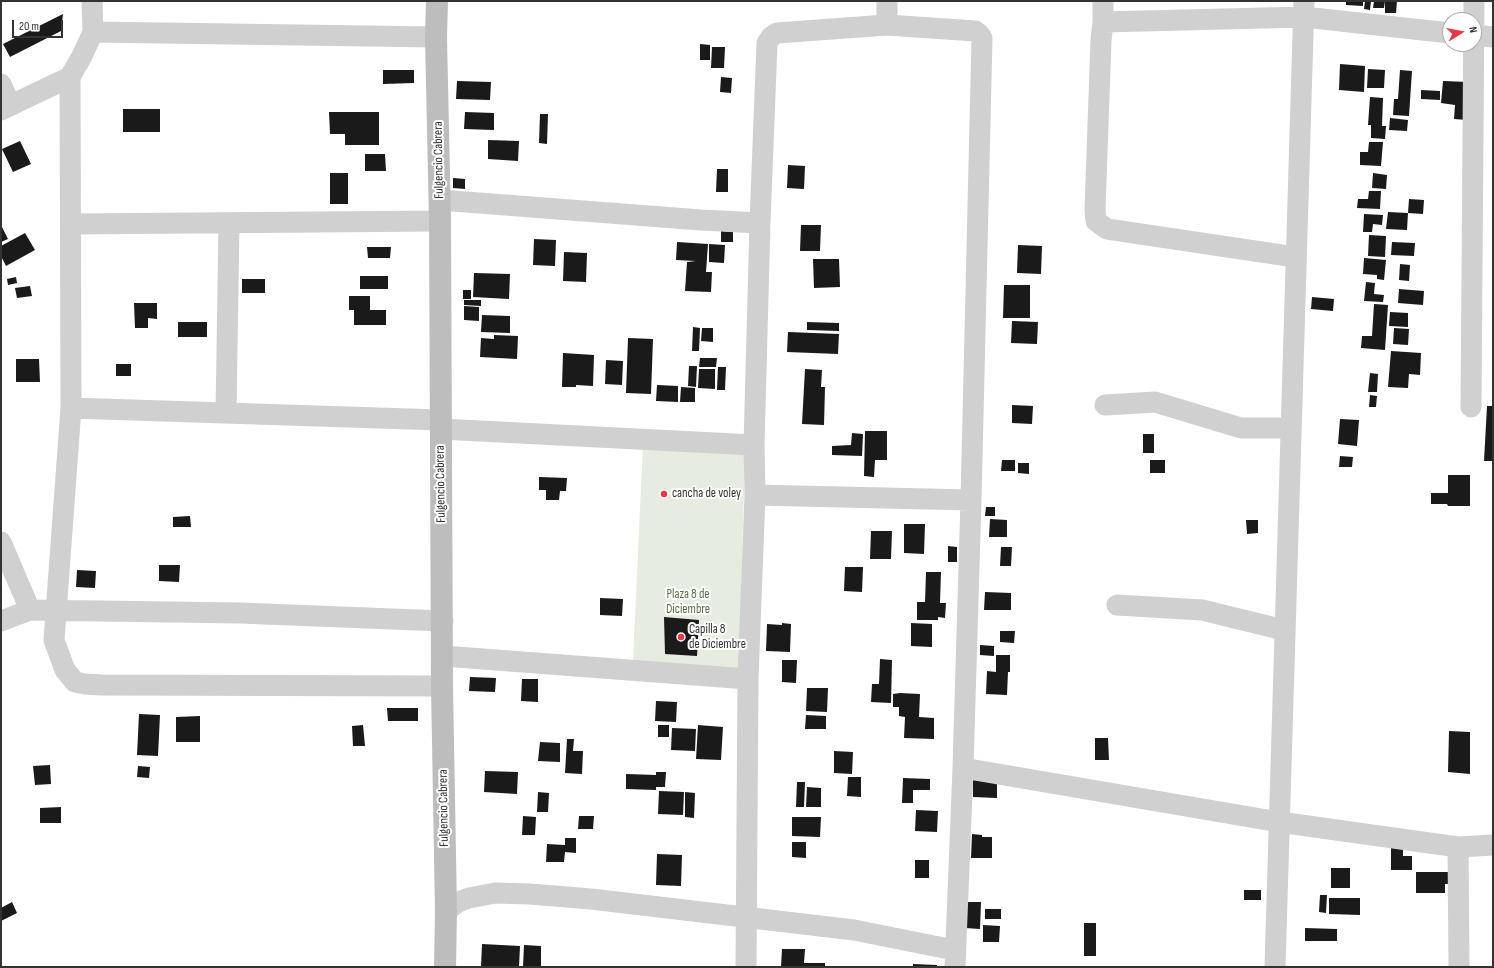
<!DOCTYPE html>
<html>
<head>
<meta charset="utf-8">
<style>
  body { margin:0 }
  #map { position:relative; width:1494px; height:968px; overflow:hidden; background:#fff; font-family:"Sofia Sans Condensed",sans-serif }
  canvas { display:block }
  .frame { position:absolute; inset:0; border:2px solid #333; pointer-events:none }
  .north { position:absolute; left:1442px; top:12px; width:40px; height:40px; box-sizing:border-box; background:#fff; border:1px solid #adadad; border-radius:50%; rotate:79deg; font-size:11px; font-weight:700; line-height:16px; text-align:center; color:#333 }
  .north::after { content:''; display:block; margin:auto; width:14px; height:18px; background:#e63946; clip-path:polygon(50% 0,100% 100%,50% 72%,0 100%) }
  .scale { position:absolute; left:12px; top:20px; width:51px; height:18px; box-sizing:border-box; border:2px solid #333; border-top:0; padding-left:5px; font-size:12px; line-height:14px; white-space:nowrap; color:#333; -webkit-text-stroke:3px #fff; paint-order:stroke }
</style>
</head>
<body>
<div id="map">
<canvas width="1494" height="968"></canvas>
<div class="frame"></div>
<div class="north">N</div>
<div class="scale">20 m</div>
</div>
<script>
const g = document.querySelector('canvas').getContext('2d');
g.lineJoin = 'round';
function fill(path, color) { g.fillStyle = color; g.fill(path, 'evenodd'); }
const shape = rows => new Path2D(rows.map(r => 'M' + r).join(''));
function strokePath(path, color, width, dash) { g.strokeStyle = color; g.lineWidth = width; g.lineCap = dash ? 'butt' : 'round'; g.setLineDash(dash || []); g.stroke(path); }
function write(font, color, halo, rows, align = 'center') {
  g.font = font + ' "Sofia Sans Condensed",sans-serif'; g.lineWidth = 4; g.setLineDash([]); g.textBaseline = 'middle'; g.strokeStyle = halo; g.fillStyle = color; for (const [text, x, y, turn = 0] of rows) {
    g.save(); g.translate(x, y); g.rotate((+turn || 0) * Math.PI / 180); g.textAlign = isNaN(turn) ? turn : align; if (halo) g.strokeText(text, 0, 0); g.fillText(text, 0, 0); g.restore();
  }
}
fill(shape([
  [643,445,745,452,739,670,633,661]
]), '#e6ecdf');
fill(shape([
  [1346,1,1363,1,1363,6,1346,5],
  [1365,1,1371,1,1370,10,1364,9],
  [1374,1,1385,1,1384,8,1373,8],
  [1385,1,1397,1,1396,13,1385,13],
  [63,14,61,31,10,57,3,44],
  [700,44,710,45,710,60,700,60],
  [712,47,725,47,724,68,711,68],
  [1340,64,1365,66,1364,92,1339,90],
  [1368,69,1385,70,1384,88,1367,88],
  [383,70,414,70,414,83,383,84],
  [1400,70,1412,71,1409,116,1393,115,1394,99,1398,99],
  [721,77,732,78,731,93,720,92],
  [457,81,491,82,490,100,456,99],
  [1443,81,1469,82,1467,120,1454,119,1455,105,1441,103],
  [1421,90,1440,91,1440,100,1421,99],
  [1370,97,1383,98,1382,126,1386,126,1385,139,1371,138,1371,125,1368,125],
  [123,109,160,109,160,132,123,132],
  [329,112,379,112,379,145,345,145,345,134,330,134],
  [465,112,494,113,494,130,464,129],
  [540,114,548,114,547,144,539,143],
  [1390,118,1408,120,1407,131,1389,130],
  [488,140,519,141,518,161,488,159],
  [20,141,31,164,13,172,2,149],
  [1369,142,1383,142,1381,166,1360,165,1360,152,1368,152],
  [365,154,385,154,386,171,365,171],
  [788,165,805,166,804,189,787,188],
  [717,169,728,169,728,192,716,192],
  [330,173,348,173,348,204,330,204],
  [1373,173,1387,175,1386,189,1372,188],
  [453,178,465,179,465,189,453,188],
  [1369,191,1381,191,1380,209,1357,208,1358,199,1368,199],
  [1409,199,1424,200,1423,214,1408,213],
  [1388,212,1408,213,1407,230,1386,229],
  [1364,214,1383,215,1382,225,1373,224,1372,232,1363,232],
  [1,225,8,239,1,242],
  [801,225,821,225,820,251,800,251],
  [721,231,733,232,733,242,721,242],
  [25,233,35,250,6,266,1,256,1,246],
  [1369,235,1386,236,1385,257,1368,256],
  [534,239,556,240,555,266,533,265],
  [677,242,708,244,706,272,712,272,711,292,685,291,687,262,696,261,676,260],
  [1392,242,1415,243,1414,256,1391,255],
  [709,244,725,245,724,263,709,262],
  [1018,245,1042,246,1041,274,1017,273],
  [367,247,391,247,390,258,368,258],
  [564,252,587,253,586,282,563,281],
  [1364,258,1386,260,1384,280,1377,279,1377,275,1363,274],
  [813,259,839,259,840,287,814,288],
  [1400,264,1410,265,1409,281,1399,280],
  [474,273,510,274,509,299,473,297],
  [360,276,388,276,388,289,360,289],
  [16,277,17,283,8,285,7,279],
  [242,279,265,279,265,293,242,293],
  [1366,282,1375,283,1374,294,1384,295,1383,302,1364,301],
  [1004,285,1030,285,1030,318,1003,318],
  [30,286,32,296,17,298,15,288],
  [1399,289,1424,291,1423,305,1398,303],
  [463,290,471,290,471,299,463,299],
  [349,296,370,296,370,310,386,310,386,325,354,325,354,310,349,310],
  [1312,297,1334,299,1333,311,1311,309],
  [464,300,481,300,481,306,464,305],
  [134,303,157,303,157,319,148,318,148,328,135,328],
  [1374,304,1388,305,1385,350,1361,348,1362,336,1372,336],
  [464,306,479,307,479,321,464,320],
  [1390,312,1408,313,1408,327,1389,326],
  [482,315,510,316,510,333,481,332],
  [1012,321,1038,322,1037,344,1011,343],
  [178,322,207,322,207,337,178,337],
  [807,322,839,323,839,331,807,330],
  [693,327,700,328,699,351,692,351],
  [702,328,713,328,713,342,701,341],
  [1394,328,1409,329,1408,345,1393,344],
  [788,332,839,334,838,354,787,352],
  [494,335,518,336,517,359,480,357,481,338,494,339],
  [628,338,653,339,651,394,626,393],
  [1391,351,1421,353,1420,375,1409,374,1408,388,1388,387],
  [563,353,594,355,593,386,576,385,576,387,562,387],
  [700,358,717,358,716,367,699,367],
  [16,359,39,359,40,382,16,382],
  [606,360,623,361,622,385,605,384],
  [116,364,131,364,131,376,116,376],
  [689,366,697,366,696,387,688,386],
  [718,367,726,367,725,390,717,390],
  [699,369,715,369,715,389,698,388],
  [805,369,822,370,821,387,825,387,824,425,802,424],
  [1370,373,1378,374,1377,392,1368,392],
  [657,385,678,386,678,402,656,401],
  [681,387,695,388,695,402,680,402],
  [1370,395,1377,396,1376,407,1369,407],
  [1012,405,1033,406,1032,424,1012,423],
  [1487,406,1493,406,1493,461,1484,461],
  [1340,419,1359,420,1357,446,1338,444],
  [865,431,887,431,887,460,875,460,874,477,864,476],
  [852,433,863,434,862,456,832,455,832,446,851,445],
  [1143,434,1154,434,1154,453,1143,453],
  [1340,456,1353,457,1352,467,1339,467],
  [1002,460,1015,460,1015,471,1001,471],
  [1150,460,1165,460,1165,473,1150,473],
  [1018,463,1029,463,1029,474,1018,473],
  [1448,475,1470,475,1470,506,1448,506,1447,504,1431,504,1431,493,1448,493],
  [539,477,567,478,566,491,560,491,559,500,546,500,546,490,539,490],
  [986,507,995,507,995,516,985,516],
  [190,516,191,527,173,527,173,517],
  [990,519,1007,520,1007,537,989,537],
  [1246,520,1258,520,1258,533,1247,534],
  [904,524,925,524,924,554,904,553],
  [871,531,892,531,891,559,870,559],
  [948,546,957,547,957,562,948,562],
  [1001,547,1012,547,1011,566,1000,566],
  [159,565,180,565,179,582,159,581],
  [845,567,863,567,862,592,844,591],
  [77,570,96,571,95,588,76,587],
  [926,572,941,572,940,603,946,603,945,618,938,617,938,620,917,620,917,602,925,602],
  [985,592,1011,593,1011,610,984,610],
  [600,598,623,599,622,616,600,615],
  [664,617,699,620,697,656,665,654],
  [782,623,791,624,790,652,766,651,767,624,782,625],
  [911,623,932,624,932,647,911,646],
  [1000,631,1015,631,1014,643,1000,642],
  [980,645,994,646,994,656,980,655],
  [996,655,1010,655,1010,672,1008,672,1007,695,986,694,987,671,996,672],
  [880,659,892,660,891,703,871,702,872,684,879,684],
  [782,660,797,660,796,683,782,682],
  [470,677,496,678,495,692,469,691],
  [522,679,538,679,538,702,521,701],
  [807,688,828,688,827,712,806,711],
  [900,693,920,694,919,717,934,718,934,739,904,738,905,717,899,716,899,707,893,707,893,694],
  [656,701,677,702,676,722,655,721],
  [387,708,418,708,418,721,388,721],
  [139,714,160,715,158,756,137,755],
  [806,715,826,716,826,729,805,729],
  [200,716,200,742,176,742,176,717],
  [363,725,365,746,353,746,352,726],
  [658,725,669,725,669,737,658,737],
  [698,725,723,727,721,760,696,759],
  [672,728,696,729,695,751,671,750],
  [1449,731,1470,732,1470,774,1448,772],
  [1095,738,1108,738,1109,760,1095,760],
  [567,739,574,739,573,751,583,751,582,774,565,773],
  [540,742,560,743,560,762,538,761],
  [834,751,853,752,852,774,834,773],
  [50,765,51,784,35,785,33,766],
  [138,766,150,767,149,778,137,777],
  [485,771,518,772,517,794,484,792],
  [656,772,666,772,665,787,656,787,656,790,626,789,626,774,656,775],
  [848,777,861,777,861,797,847,796],
  [903,778,930,779,930,790,913,790,913,803,902,803],
  [973,780,997,781,997,798,973,797],
  [797,782,805,782,804,807,796,807],
  [807,787,821,788,821,807,806,807],
  [659,791,684,792,683,815,658,814],
  [538,792,549,793,548,812,537,812],
  [685,792,695,793,694,818,685,817],
  [61,807,61,823,40,823,40,808],
  [916,810,938,811,937,832,915,831],
  [523,816,536,817,535,835,522,835],
  [579,816,594,816,593,829,578,829],
  [792,817,821,817,820,837,792,836],
  [972,834,982,835,982,837,992,837,992,858,971,858],
  [565,838,576,838,576,853,565,852,564,862,546,862,547,844,565,845],
  [1391,840,1403,840,1403,856,1412,856,1412,870,1391,870],
  [792,842,806,842,806,858,792,857],
  [657,854,682,855,681,886,656,885],
  [915,860,929,860,929,878,915,878],
  [1331,868,1350,868,1350,888,1331,888],
  [1416,872,1448,872,1448,884,1445,884,1445,893,1416,893],
  [1244,890,1261,890,1261,900,1244,900],
  [1320,895,1327,895,1326,913,1319,912],
  [1329,898,1360,898,1360,915,1329,914],
  [12,902,17,913,1,921,1,908],
  [966,902,981,902,980,929,965,928],
  [985,909,1001,909,1001,919,985,919],
  [1084,923,1096,923,1096,956,1084,956],
  [983,925,1000,926,999,942,983,942],
  [1305,928,1337,929,1337,941,1305,941],
  [482,944,520,946,519,967,481,967],
  [524,945,541,946,541,967,523,967],
  [782,949,805,949,804,963,825,963,825,967,781,967],
  [913,964,937,965,937,967,913,967]
]), '#1a1a1a');
strokePath(shape([
  [1103,22,1103,1],
  [887,25,887,1],
  [93,32,436,37],
  [1474,35,1493,37],
  [70,77,71,408,54,640,65,670,75,682,85,684,102,685,442,686],
  [1,84,10,105],
  [1,110,70,77,82,56,93,32,92,1],
  [440,200,701,220,760,223],
  [71,224,440,221],
  [1295,257,1107,229,1096,221,1095,210,1101,40,1103,22,1304,17,1450,33],
  [1105,405,1155,402,1241,428,1290,428],
  [1471,407,1474,1],
  [71,408,440,420],
  [226,413,229,223],
  [441,429,754,445],
  [755,495,971,500],
  [1,542,30,610],
  [1117,605,1202,610,1284,630],
  [1,621,30,610,240,613,443,621],
  [443,656,748,679],
  [963,768,1279,822,1458,847,1493,845],
  [1458,847,1459,967],
  [446,911,458,902,469,898,495,893,530,894,591,899,854,930,954,950],
  [746,967,748,679,755,495,754,445,760,223,767,43,771,37,777,33,887,25,975,31,979,34,982,38,971,500,963,768,955,967],
  [1275,967,1304,1]
]), '#d0d0d0', 21);
strokePath(shape([
  [437,1,436,37,440,221,442,686,446,911,445,967]
]), '#bdbdbd', 22);
for (const [x, y, r, color] of [
  [664,494,4,"#e63946"],
  [681,637,4,"#e63946"]
]) { const dot = new Path2D(); dot.arc(x, y, r, 0, 2 * Math.PI); g.fillStyle = color; g.fill(dot); strokePath(dot, '#fff', 1.5); }
write('13px', '#333', '#fff', [
  ["Fulgencio Cabrera",439,160,-91],
  ["Fulgencio Cabrera",441,484,-91],
  ["Fulgencio Cabrera",444,808,-91]
]);
write('13px', '#333', '#fff', [
  ["cancha de voley",672,494],
  ["Capilla 8",689,630],
  ["de Diciembre",689,645]
], 'left');
write('13px', '#56703f', '#fff', [
  ["Plaza 8 de",688,595],
  ["Diciembre",688,610]
]);
</script>
</body>
</html>
